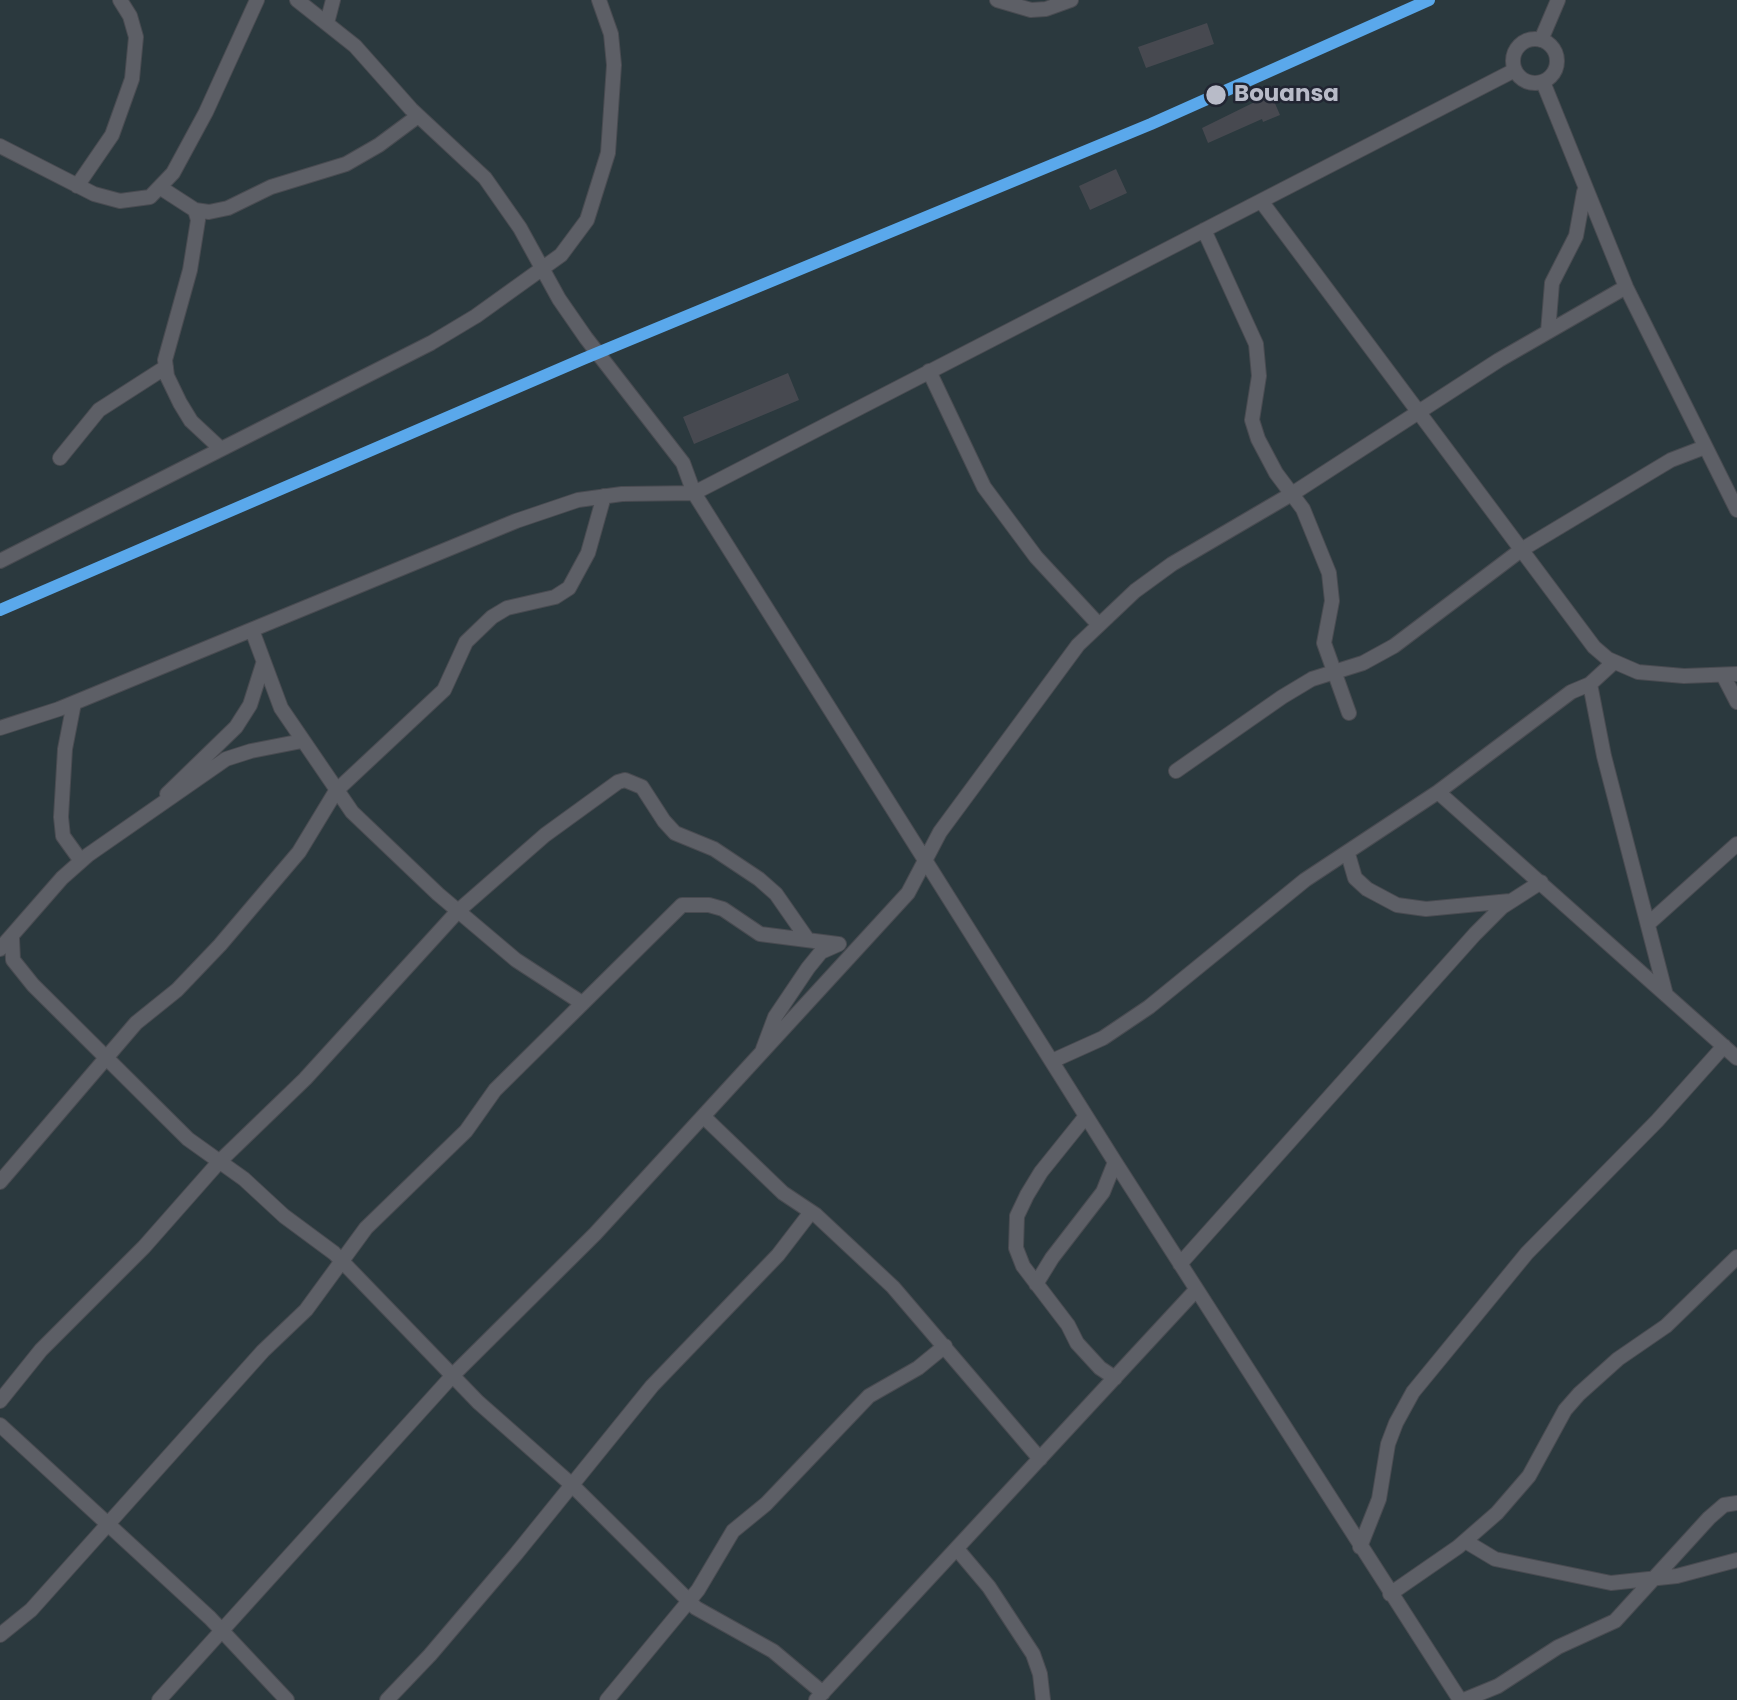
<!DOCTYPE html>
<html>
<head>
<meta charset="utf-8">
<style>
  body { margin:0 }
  canvas { display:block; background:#2d3038 }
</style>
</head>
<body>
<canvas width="1737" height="1700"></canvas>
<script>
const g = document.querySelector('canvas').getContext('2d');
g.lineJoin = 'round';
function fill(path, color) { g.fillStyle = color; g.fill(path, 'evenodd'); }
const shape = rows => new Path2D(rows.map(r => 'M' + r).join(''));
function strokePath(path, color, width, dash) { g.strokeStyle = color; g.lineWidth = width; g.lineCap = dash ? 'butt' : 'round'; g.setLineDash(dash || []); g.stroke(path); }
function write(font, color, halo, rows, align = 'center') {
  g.font = font + ' Poppins,sans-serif'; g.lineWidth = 5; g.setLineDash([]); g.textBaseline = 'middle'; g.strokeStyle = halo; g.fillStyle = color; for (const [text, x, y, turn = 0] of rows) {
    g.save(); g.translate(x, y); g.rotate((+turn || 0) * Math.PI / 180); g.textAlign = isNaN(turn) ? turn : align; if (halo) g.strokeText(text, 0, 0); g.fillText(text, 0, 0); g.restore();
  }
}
fill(shape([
  [0,0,1737,0,1737,1700,0,1700]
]), '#2b393e');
fill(shape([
  [1207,23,1214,44,1146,68,1138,47],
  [1271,94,1280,115,1263,122,1262,119,1208,143,1202,128],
  [1116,169,1127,193,1090,210,1079,186],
  [788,373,799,400,694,444,683,417]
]), '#474950');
const street = shape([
  [297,0,355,46,411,109,485,178,520,228,559,299,586,338,683,463,694,493,1515,70],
  [997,0,1031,10,1046,9,1071,0],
  [327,23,333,0],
  '1513 61a22 22 0 1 1 44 0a22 22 0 1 1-44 0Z',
  [1541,40,1558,0],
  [1543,82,1626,287,1737,510],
  [0,146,94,194,120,201,150,197,173,173,206,112,257,0],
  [77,186,112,135,132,79,136,37,130,16,120,0],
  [161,188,195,210,209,212,228,208,271,187,346,164,379,145,418,116],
  [1261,201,1594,647,1608,659,1638,672,1684,676,1737,674],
  [195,210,198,220,190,270,165,360,167,376,180,403,191,421,221,449],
  [1204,230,1256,344,1259,376,1252,420,1258,439,1276,473,1303,509,1329,573,1332,601,1324,643,1349,713],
  [1548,332,1552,283,1576,236,1584,192],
  [929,371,984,487,1036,557,1099,625],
  [60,458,99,410,166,367],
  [0,561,431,343,476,316,561,255,587,220,608,153,614,65,611,34,599,0],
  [252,630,281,708,352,812,438,894,516,960,582,1003],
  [1723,675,1737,702],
  [1590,684,1604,756,1666,995],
  [74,703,65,749,61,817,63,836,81,861],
  [0,728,59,709,516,521,578,500,622,494,694,493,1115,1162,1460,1700],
  [1176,771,1282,697,1312,679,1363,663,1394,646,1521,550,1671,460,1705,447],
  [1438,792,1737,1058],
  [167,794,236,727,250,705,263,664],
  [1348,854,1355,878,1367,889,1397,905,1426,909,1510,901],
  [1648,924,1737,844],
  [12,938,13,960,33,985,188,1139,244,1179,284,1216,334,1253,478,1402,572,1485,696,1608,773,1651,823,1693],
  [0,949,62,878,88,855,226,759,251,751,302,741],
  [763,1049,775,1017,808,968,821,952,839,944],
  [1052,1061,1103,1038,1149,1007,1305,880,1438,792,1571,692,1590,684,1614,662],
  [1086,1116,1041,1172,1027,1195,1017,1216,1016,1248,1023,1266,1068,1325,1077,1343,1100,1368,1115,1378],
  [704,1117,783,1193,816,1215,893,1287,1040,1459],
  [0,1182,136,1023,177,990,220,945,299,852,336,791,444,690,466,642,492,617,507,608,555,597,569,588,588,553,604,496],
  [1180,1264,1475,934,1502,907,1541,882],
  [1036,1284,1052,1258,1103,1192,1115,1162],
  [0,1401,41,1350,144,1247,219,1162,305,1079,458,911,545,835,618,782,625,780,642,787,664,821,675,833,714,849,759,879,776,894,808,940],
  [0,1425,210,1618,287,1700],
  [1465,1541,1495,1559,1611,1583,1677,1576,1737,1560],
  [1360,1547,1379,1499,1388,1444,1396,1423,1413,1392,1527,1253,1657,1121,1724,1046],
  [957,1549,989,1587,1033,1654,1040,1674,1043,1700],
  [1390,1594,1458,1547,1497,1513,1529,1476,1565,1410,1579,1394,1618,1359,1666,1326,1737,1257],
  [0,1635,31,1610,263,1351,306,1310,366,1228,466,1131,495,1090,682,905,709,905,723,909,760,934,838,944],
  [159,1700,454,1374,595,1234,908,893,940,832,1078,645,1135,591,1172,564,1295,492,1499,360,1626,287],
  [387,1700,430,1655,516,1554,652,1386,778,1255,811,1212],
  [607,1700,698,1590,733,1531,766,1504,869,1396,918,1368,945,1346],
  [816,1700,1196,1290],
  [1464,1700,1498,1686,1558,1647,1615,1621,1709,1518,1724,1505,1737,1503]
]);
strokePath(street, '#494b51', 16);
strokePath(street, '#5d5f66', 14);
strokePath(shape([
  [0,610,583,359,1151,124,1429,0]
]), '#5aa8eb', 12);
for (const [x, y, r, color] of [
  [1216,95,11,"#b8bbc8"]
]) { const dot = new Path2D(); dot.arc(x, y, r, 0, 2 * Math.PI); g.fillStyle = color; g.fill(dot); strokePath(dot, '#212532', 2.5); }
write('bold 23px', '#b8bbc8', '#212532', [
  ["Bouansa",1234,95]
], 'left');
</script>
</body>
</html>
